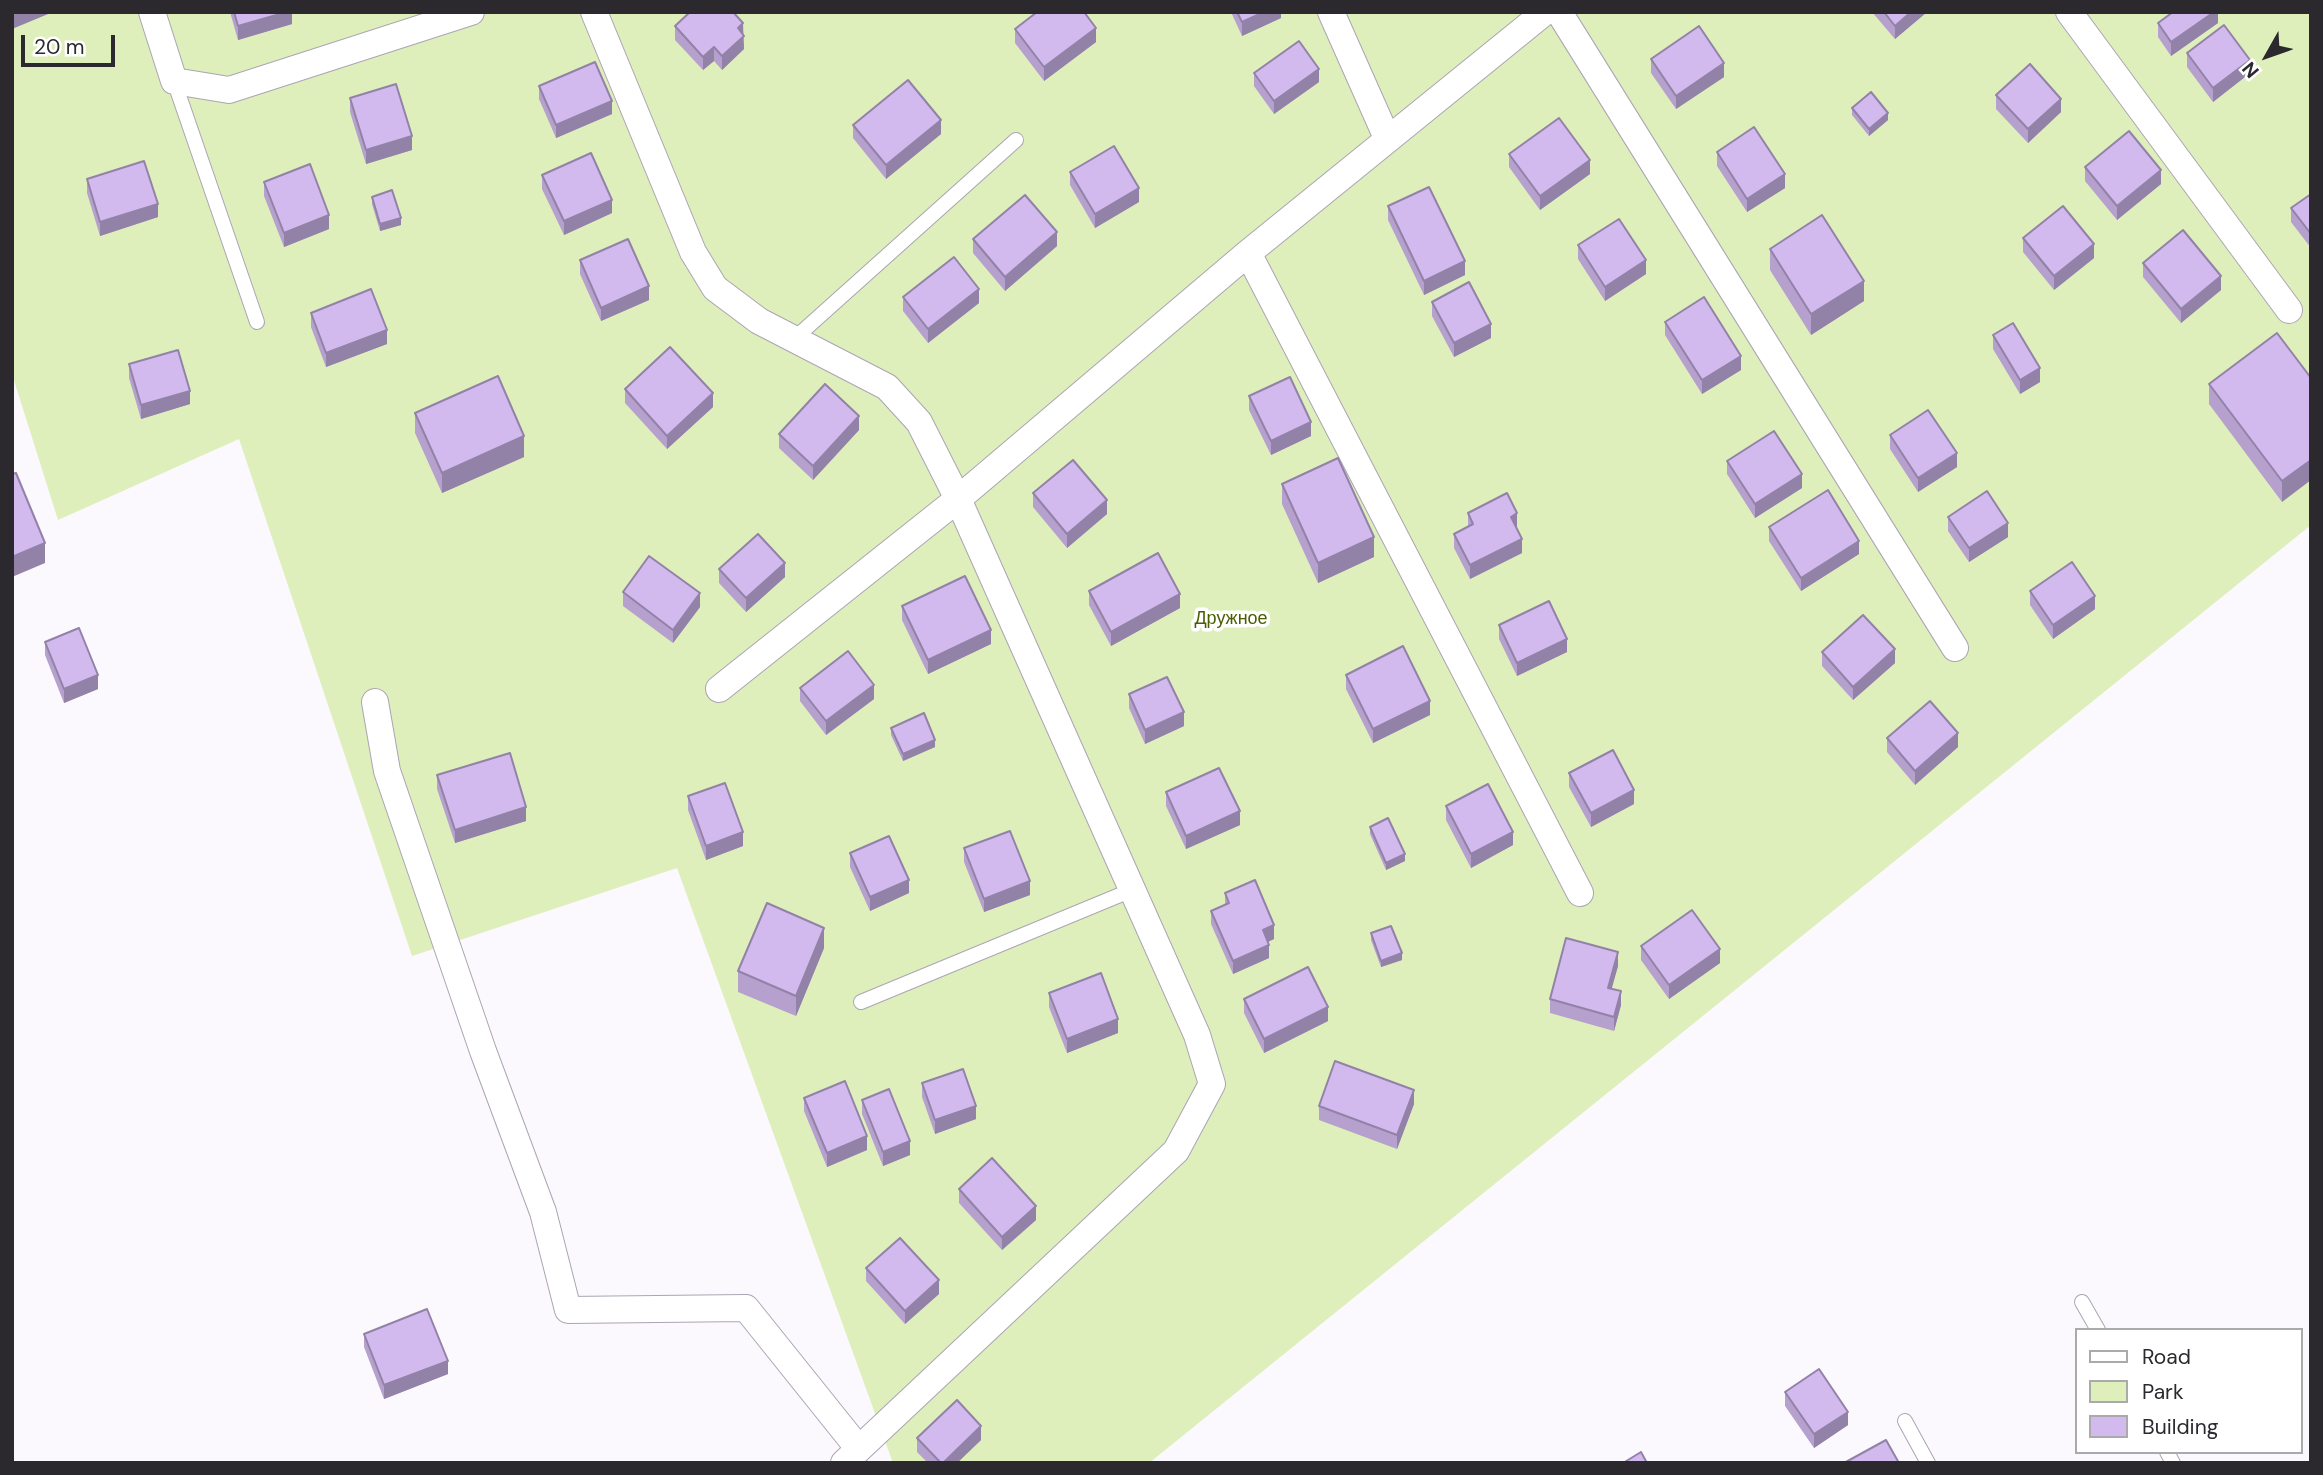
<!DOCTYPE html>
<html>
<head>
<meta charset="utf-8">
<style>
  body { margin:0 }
  #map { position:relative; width:2323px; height:1475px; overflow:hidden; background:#fbf8fe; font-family:"DM Sans",sans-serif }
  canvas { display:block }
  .frame { position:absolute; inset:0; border:14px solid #2b292e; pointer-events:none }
  .legend { position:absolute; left:2075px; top:1328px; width:228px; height:126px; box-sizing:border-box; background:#fff; border:2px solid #aaa9ab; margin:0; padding:9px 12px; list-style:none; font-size:21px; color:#2b292e }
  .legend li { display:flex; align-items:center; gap:14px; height:35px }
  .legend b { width:35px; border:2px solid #aaa9ab }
  .north { position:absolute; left:2232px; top:21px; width:70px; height:70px; -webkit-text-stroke:5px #fff; paint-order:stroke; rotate:230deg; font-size:19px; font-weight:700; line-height:28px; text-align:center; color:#2b292e }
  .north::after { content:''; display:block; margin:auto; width:24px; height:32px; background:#2b292e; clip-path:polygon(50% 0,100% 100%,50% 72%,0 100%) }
  .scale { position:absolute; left:21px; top:35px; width:94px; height:32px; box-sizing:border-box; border:4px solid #2b292e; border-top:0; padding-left:9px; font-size:21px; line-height:24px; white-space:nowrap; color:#2b292e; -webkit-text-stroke:5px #fff; paint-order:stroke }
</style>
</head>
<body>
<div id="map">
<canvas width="2323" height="1475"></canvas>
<div class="frame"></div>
<ul class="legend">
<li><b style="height:9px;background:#fff"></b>Road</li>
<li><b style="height:19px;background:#deefbc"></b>Park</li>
<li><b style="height:19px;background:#d2baef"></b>Building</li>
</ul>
<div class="north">N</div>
<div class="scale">20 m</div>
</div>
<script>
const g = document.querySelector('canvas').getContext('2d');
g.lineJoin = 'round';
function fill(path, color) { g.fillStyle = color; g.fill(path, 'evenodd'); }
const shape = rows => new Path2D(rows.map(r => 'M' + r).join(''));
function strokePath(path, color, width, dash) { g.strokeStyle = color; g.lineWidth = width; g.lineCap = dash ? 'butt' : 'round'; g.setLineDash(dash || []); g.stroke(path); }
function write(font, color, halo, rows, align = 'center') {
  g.font = font + ' "DM Sans",sans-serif'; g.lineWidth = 7; g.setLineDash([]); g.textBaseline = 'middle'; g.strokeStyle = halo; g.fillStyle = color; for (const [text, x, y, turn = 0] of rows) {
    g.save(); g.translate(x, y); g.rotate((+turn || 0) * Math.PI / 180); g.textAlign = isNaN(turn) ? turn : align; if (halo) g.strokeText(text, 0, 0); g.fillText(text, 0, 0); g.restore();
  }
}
fill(shape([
  [12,12,2311,12,2311,525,1149,1463,893,1463,677,868,412,956,239,439,58,520,12,374]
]), '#deefbc');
const service = shape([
  [174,81,257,322],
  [794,339,1016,140],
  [861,1002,1132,890],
  [2082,1302,2098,1330],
  [1905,1421,1928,1463],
  [2167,1452,2173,1463]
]);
const minor = shape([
  [152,12,174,81,229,90,471,12],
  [594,12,693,252,715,288,759,321,887,387,919,422,958,499,1197,1035,1212,1084,1176,1151,844,1463],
  [1331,12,1387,138],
  [1559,12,1955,648],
  [2069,12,2289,310],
  [1248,253,1580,893],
  [719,689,958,499,1248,253,1545,12],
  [375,702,387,771,483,1051,543,1212,568,1310,746,1308,859,1449]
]);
strokePath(service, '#aba5b3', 16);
strokePath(minor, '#aba5b3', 28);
strokePath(service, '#fff', 14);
strokePath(minor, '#fff', 26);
fill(shape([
  [230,12,292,12,292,24,238,40],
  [1231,12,1281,12,1281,18,1242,36],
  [1872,12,1927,12,1895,39],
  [2218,12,2218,23,2171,56,2158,37,2158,23],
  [675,26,743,34,744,49,722,70,714,61,703,70,675,40],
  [1015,29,1096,42,1044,81,1015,43],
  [2187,53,2250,73,2213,102,2187,67],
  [1651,59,1724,77,1676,109,1651,73],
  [1254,73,1319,82,1274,114,1254,86],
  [539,86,612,114,556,138,539,99],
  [1996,95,2061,112,2028,143,1996,109],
  [350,98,412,150,366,164,350,112],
  [1852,108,1888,120,1869,136,1852,115],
  [853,125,941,134,886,179,853,138],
  [1717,152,1785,188,1747,212,1717,166],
  [1509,154,1590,174,1540,210,1509,167],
  [2085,167,2161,184,2117,220,2085,181],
  [1070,172,1139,202,1095,228,1070,185],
  [542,175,612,213,564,235,542,189],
  [87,179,158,217,100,236,87,193],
  [264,182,329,229,284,247,264,196],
  [2311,194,2311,248,2291,222,2291,208],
  [372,197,401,225,380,231,372,204],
  [1388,206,1465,275,1424,295,1388,220],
  [2023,238,2094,258,2054,290,2023,252],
  [973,239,1057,246,1005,291,973,253],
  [1578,245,1646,274,1605,301,1578,259],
  [1770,249,1864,301,1811,335,1770,270],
  [580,260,649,300,601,321,580,274],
  [2143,263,2221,290,2181,323,2143,277],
  [903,297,979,303,928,343,903,311],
  [1432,302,1491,338,1454,357,1432,316],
  [311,313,387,344,326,367,311,327],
  [1665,322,1741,370,1702,394,1665,335],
  [1993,335,2040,382,2020,394,1993,349],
  [129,364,190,404,141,419,129,378],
  [2311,378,2282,502,2209,404,2209,384],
  [625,389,713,407,667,449,625,403],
  [1249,396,1311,436,1271,455,1249,410],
  [415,413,524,457,442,493,415,433],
  [859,430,813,480,779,448,779,434],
  [1890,435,1957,467,1918,492,1890,449],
  [1727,461,1802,488,1755,518,1727,474],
  [1282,484,1374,557,1318,583,1282,504],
  [1033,493,1107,514,1067,548,1033,507],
  [1468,513,1517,527,1516,528,1522,553,1470,579,1454,548,1454,534,1468,527],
  [1948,517,2008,537,1969,562,1948,531],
  [1769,527,1859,554,1801,591,1769,541],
  [719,569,785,577,746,612,719,583],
  [1089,591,1180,608,1111,646,1089,605],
  [2030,591,2095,609,2053,639,2030,605],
  [623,592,700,607,673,643,623,606],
  [902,606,991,644,928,674,902,620],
  [1499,625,1567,652,1517,676,1499,639],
  [45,642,98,689,64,703,45,655],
  [1822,652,1895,663,1853,700,1822,666],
  [1346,675,1430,715,1373,743,1346,689],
  [800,688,874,699,826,735,800,701],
  [1129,694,1184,726,1145,744,1129,708],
  [891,728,935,747,903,761,891,735],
  [1887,738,1958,747,1915,785,1887,752],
  [1569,773,1634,804,1591,827,1569,787],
  [437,775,526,821,455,843,437,789],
  [1166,792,1240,825,1186,849,1166,806],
  [688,796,743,846,706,860,688,810],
  [1446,806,1513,845,1471,868,1446,820],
  [1370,827,1405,861,1386,870,1370,834],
  [964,848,1030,895,984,912,964,862],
  [850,853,909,893,870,911,850,867],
  [1225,893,1274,939,1268,942,1269,958,1233,974,1211,924,1211,911,1225,905],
  [1371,933,1402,960,1381,967,1371,940],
  [1641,946,1720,963,1669,999,1641,960],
  [824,948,796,1016,738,992,738,971],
  [1618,966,1611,989,1621,1005,1614,1031,1550,1013,1550,999],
  [1049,993,1118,1033,1067,1053,1049,1007],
  [1244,999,1328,1021,1264,1053,1244,1013],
  [922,1083,976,1119,935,1134,922,1097],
  [804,1098,867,1150,827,1167,804,1111],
  [862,1100,910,1155,883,1166,862,1114],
  [1414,1104,1397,1149,1319,1120,1319,1106],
  [959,1189,1036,1220,1002,1250,959,1203],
  [866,1268,939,1294,905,1324,866,1281],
  [364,1334,448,1374,384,1399,364,1347],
  [1785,1392,1848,1425,1814,1448,1785,1406],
  [917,1438,981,1440,957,1463,928,1463,917,1452]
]), '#b5a0ce');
fill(shape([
  [20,12,53,12,12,29,12,15],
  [287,12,292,12,292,24,238,40,238,26],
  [1264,12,1281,12,1281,18,1242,36,1242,22],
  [1911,12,1927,12,1895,39,1895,26],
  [2214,12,2218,12,2218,23,2171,56,2171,42],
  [743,23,744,49,722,70,722,56,738,28],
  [1096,28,1096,42,1044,81,1044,67],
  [714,47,714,61,703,70,703,57],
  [2250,60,2250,73,2213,102,2213,88],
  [1724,63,1724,77,1676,109,1676,96],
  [1319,69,1319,82,1274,114,1274,101],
  [2061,99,2061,112,2028,143,2028,129],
  [612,101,612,114,556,138,556,125],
  [1888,113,1888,120,1869,136,1869,129],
  [941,120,941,134,886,179,886,165],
  [412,136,412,150,366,164,366,150],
  [1590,160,1590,174,1540,210,1540,196],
  [2161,170,2161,184,2117,220,2117,206],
  [1785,174,1785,188,1747,212,1747,199],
  [1139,188,1139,202,1095,228,1095,214],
  [612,200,612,213,564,235,564,221],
  [158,204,158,217,100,236,100,222],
  [329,215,329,229,284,247,284,233],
  [401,218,401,225,380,231,380,224],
  [1057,232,1057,246,1005,291,1005,277],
  [2094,244,2094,258,2054,290,2054,276],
  [1646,260,1646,274,1605,301,1605,287],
  [1465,261,1465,275,1424,295,1424,281],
  [2221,276,2221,290,2181,323,2181,309],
  [1864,281,1864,301,1811,335,1811,314],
  [649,286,649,300,601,321,601,308],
  [979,289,979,303,928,343,928,329],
  [1491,324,1491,338,1454,357,1454,343],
  [387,330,387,344,326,367,326,353],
  [1741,356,1741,370,1702,394,1702,380],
  [2040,368,2040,382,2020,394,2020,380],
  [190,391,190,404,141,419,141,405],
  [713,393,713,407,667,449,667,436],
  [859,416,859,430,813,480,813,466],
  [1311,422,1311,436,1271,455,1271,441],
  [524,436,524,457,442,493,442,473],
  [1957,453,1957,467,1918,492,1918,478],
  [2311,460,2311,480,2282,502,2282,481],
  [1802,474,1802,488,1755,518,1755,504],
  [1107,500,1107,514,1067,548,1067,534],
  [1517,513,1517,527,1511,530,1511,517],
  [2008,523,2008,537,1969,562,1969,548],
  [1374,537,1374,557,1318,583,1318,563],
  [1522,539,1522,553,1470,579,1470,565],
  [1859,541,1859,554,1801,591,1801,578],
  [45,543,45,563,12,577,12,557],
  [785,563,785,577,746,612,746,598],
  [700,593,700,607,673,643,673,630],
  [1180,594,1180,608,1111,646,1111,632],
  [2095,596,2095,609,2053,639,2053,625],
  [991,630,991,644,928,674,928,660],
  [1567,639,1567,652,1517,676,1517,663],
  [1895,649,1895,663,1853,700,1853,687],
  [98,675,98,689,64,703,64,689],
  [874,685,874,699,826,735,826,721],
  [1430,701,1430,715,1373,743,1373,729],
  [1184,712,1184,726,1145,744,1145,730],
  [1958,733,1958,747,1915,785,1915,771],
  [935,740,935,747,903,761,903,754],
  [1634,790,1634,804,1591,827,1591,813],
  [526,807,526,821,455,843,455,830],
  [1240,811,1240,825,1186,849,1186,836],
  [743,832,743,846,706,860,706,846],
  [1513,832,1513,845,1471,868,1471,854],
  [1405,854,1405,861,1386,870,1386,863],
  [909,880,909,893,870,911,870,897],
  [1030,881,1030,895,984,912,984,899],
  [1274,925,1274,939,1263,944,1263,930],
  [824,928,824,948,796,1016,796,996],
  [1269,945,1269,958,1233,974,1233,961],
  [1720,949,1720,963,1669,999,1669,985],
  [1618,952,1618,966,1608,1002,1608,988],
  [1402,953,1402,960,1381,967,1381,961],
  [1621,991,1621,1005,1614,1031,1614,1017],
  [1328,1007,1328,1021,1264,1053,1264,1039],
  [1118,1019,1118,1033,1067,1053,1067,1039],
  [1414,1090,1414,1104,1397,1149,1397,1135],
  [976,1106,976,1119,935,1134,935,1120],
  [867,1136,867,1150,827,1167,827,1153],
  [910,1141,910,1155,883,1166,883,1152],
  [1036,1206,1036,1220,1002,1250,1002,1237],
  [939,1280,939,1294,905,1324,905,1311],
  [448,1361,448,1374,384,1399,384,1385],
  [1848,1412,1848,1425,1814,1448,1814,1434],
  [981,1426,981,1440,957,1463,943,1463]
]), '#9382a7');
const building = shape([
  [234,12,287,12,238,26,234,12],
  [690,12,733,12,743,23,738,28,744,36,722,56,714,47,703,57,675,26,690,12],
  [1037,12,1084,12,1096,28,1044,67,1015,29,1037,12],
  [1237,12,1264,12,1242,22,1237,12],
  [1884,12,1911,12,1895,26,1884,12],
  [2173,12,2214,12,2171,42,2158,23,2173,12],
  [2224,25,2250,60,2213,88,2187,53,2224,25],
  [1699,26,1724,63,1676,96,1651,59,1699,26],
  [1299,41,1319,69,1274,101,1254,73,1299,41],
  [595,62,612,101,556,125,539,86,595,62],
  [2030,64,2061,99,2028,129,1996,95,2030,64],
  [908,80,941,120,886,165,853,125,908,80],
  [396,84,412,136,366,150,350,98,396,84],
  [1871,92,1888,113,1869,129,1852,108,1871,92],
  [1559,118,1590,160,1540,196,1509,154,1559,118],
  [1754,127,1785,174,1747,199,1717,152,1754,127],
  [2129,131,2161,170,2117,206,2085,167,2129,131],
  [1114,146,1139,188,1095,214,1070,172,1114,146],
  [591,153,612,200,564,221,542,175,591,153],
  [144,161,158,204,100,222,87,179,144,161],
  [310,164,329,215,284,233,264,182,310,164],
  [1429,187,1465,261,1424,281,1388,206,1429,187],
  [392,190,401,218,380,224,372,197,392,190],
  [2311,194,2311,234,2291,208,2311,194],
  [1025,195,1057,232,1005,277,973,239,1025,195],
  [2063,206,2094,244,2054,276,2023,238,2063,206],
  [1822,215,1864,281,1811,314,1770,249,1822,215],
  [1619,219,1646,260,1605,287,1578,245,1619,219],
  [2183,230,2221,276,2181,309,2143,263,2183,230],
  [628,239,649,286,601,308,580,260,628,239],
  [954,257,979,289,928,329,903,297,954,257],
  [1469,282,1491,324,1454,343,1432,302,1469,282],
  [371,289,387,330,326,353,311,313,371,289],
  [1704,297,1741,356,1702,380,1665,322,1704,297],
  [2013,323,2040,368,2020,380,1993,335,2013,323],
  [2277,333,2311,378,2311,460,2282,481,2209,384,2277,333],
  [670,347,713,393,667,436,625,389,670,347],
  [178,350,190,391,141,405,129,364,178,350],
  [498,376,524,436,442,473,415,413,498,376],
  [1290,377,1311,422,1271,441,1249,396,1290,377],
  [825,384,859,416,813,466,779,434,825,384],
  [1928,410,1957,453,1918,478,1890,435,1928,410],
  [1774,431,1802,474,1755,504,1727,461,1774,431],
  [1338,458,1374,537,1318,563,1282,484,1338,458],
  [1073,460,1107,500,1067,534,1033,493,1073,460],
  [16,473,45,543,12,557,12,474,16,473],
  [1828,490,1859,541,1801,578,1769,527,1828,490],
  [1987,491,2008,523,1969,548,1948,517,1987,491],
  [1507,493,1517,513,1511,517,1522,539,1470,565,1454,534,1473,524,1468,513,1507,493],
  [758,534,785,563,746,598,719,569,758,534],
  [1158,553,1180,594,1111,632,1089,591,1158,553],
  [649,556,700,593,673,630,623,592,649,556],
  [2072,562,2095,596,2053,625,2030,591,2072,562],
  [965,576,991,630,928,660,902,606,965,576],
  [1549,601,1567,639,1517,663,1499,625,1549,601],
  [1863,615,1895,649,1853,687,1822,652,1863,615],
  [79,628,98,675,64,689,45,642,79,628],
  [1403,646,1430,701,1373,729,1346,675,1403,646],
  [848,651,874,685,826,721,800,688,848,651],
  [1167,677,1184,712,1145,730,1129,694,1167,677],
  [1930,701,1958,733,1915,771,1887,738,1930,701],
  [924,713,935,740,903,754,891,728,924,713],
  [1613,750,1634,790,1591,813,1569,773,1613,750],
  [510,753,526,807,455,830,437,775,510,753],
  [1219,768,1240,811,1186,836,1166,792,1219,768],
  [725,783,743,832,706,846,688,796,725,783],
  [1488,784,1513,832,1471,854,1446,806,1488,784],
  [1388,818,1405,854,1386,863,1370,827,1388,818],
  [1010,831,1030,881,984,899,964,848,1010,831],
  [889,836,909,880,870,897,850,853,889,836],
  [1255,880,1274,925,1263,930,1269,945,1233,961,1211,911,1229,903,1225,893,1255,880],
  [767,903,824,928,796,996,738,971,767,903],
  [1692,910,1720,949,1669,985,1641,946,1692,910],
  [1391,926,1402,953,1381,961,1371,933,1391,926],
  [1566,938,1618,952,1608,988,1621,991,1614,1017,1550,999,1566,938],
  [1308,967,1328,1007,1264,1039,1244,999,1308,967],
  [1101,973,1118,1019,1067,1039,1049,993,1101,973],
  [1335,1061,1414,1090,1397,1135,1319,1106,1335,1061],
  [963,1069,976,1106,935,1120,922,1083,963,1069],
  [845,1081,867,1136,827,1153,804,1098,845,1081],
  [889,1089,910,1141,883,1152,862,1100,889,1089],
  [992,1158,1036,1206,1002,1237,959,1189,992,1158],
  [900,1238,939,1280,905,1311,866,1268,900,1238],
  [427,1309,448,1361,384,1385,364,1334,427,1309],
  [1819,1369,1848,1412,1814,1434,1785,1392,1819,1369],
  [957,1400,981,1426,943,1463,941,1463,917,1438,957,1400],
  [1886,1440,1899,1463,1844,1463,1886,1440],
  [1641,1452,1647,1463,1623,1463,1641,1452]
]);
fill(building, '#d2baef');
strokePath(building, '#9382a7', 2);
write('18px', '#495d02', '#fff', [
  ["Дружное",1231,619]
]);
</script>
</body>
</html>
